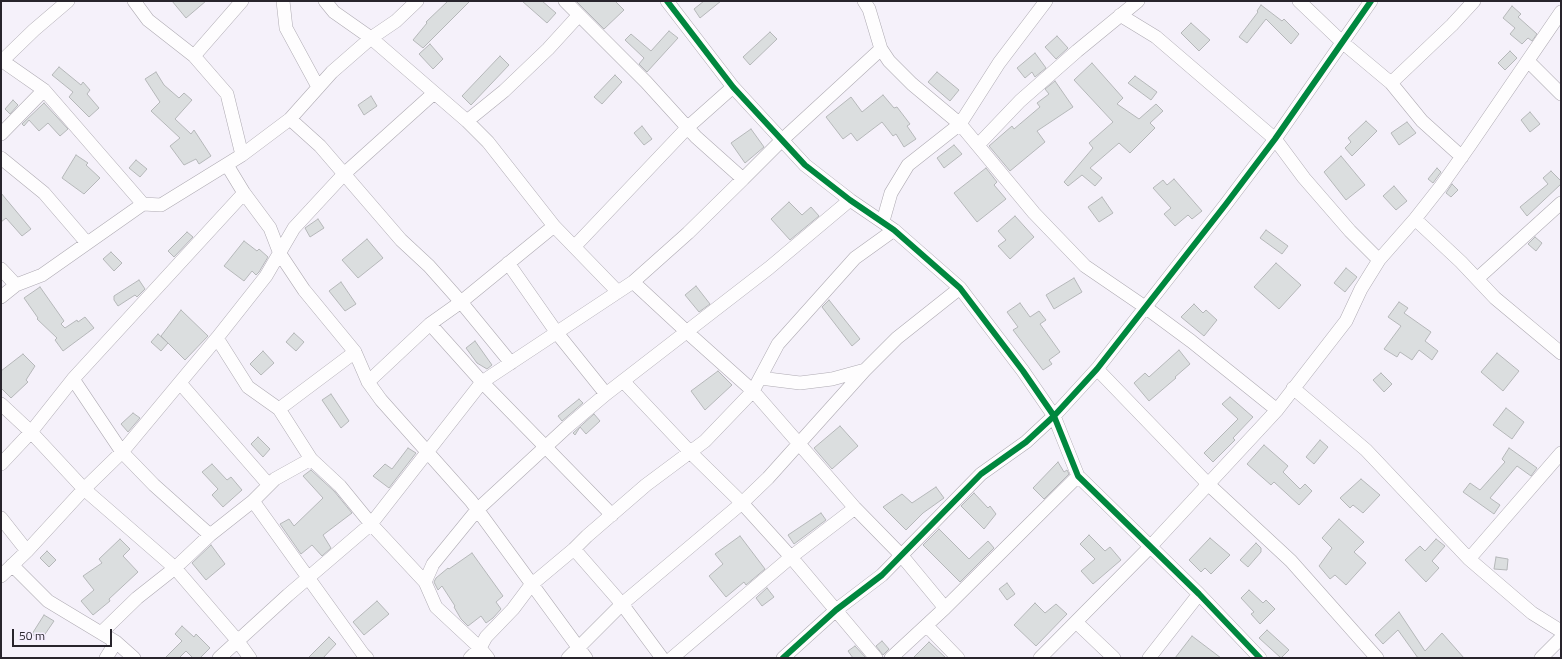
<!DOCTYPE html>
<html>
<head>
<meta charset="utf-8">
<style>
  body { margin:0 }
  #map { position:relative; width:1562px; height:659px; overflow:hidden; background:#f5f1fa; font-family:"Titillium Web",sans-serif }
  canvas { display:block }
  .frame { position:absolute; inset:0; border:2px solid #28242c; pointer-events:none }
  .scale { position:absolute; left:12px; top:629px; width:100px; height:18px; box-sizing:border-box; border:2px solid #28242c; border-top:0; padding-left:5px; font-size:12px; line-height:14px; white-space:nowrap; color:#28242c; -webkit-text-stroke:3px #f5edfe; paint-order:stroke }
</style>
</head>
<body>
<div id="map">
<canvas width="1562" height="659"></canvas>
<div class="frame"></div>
<div class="scale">50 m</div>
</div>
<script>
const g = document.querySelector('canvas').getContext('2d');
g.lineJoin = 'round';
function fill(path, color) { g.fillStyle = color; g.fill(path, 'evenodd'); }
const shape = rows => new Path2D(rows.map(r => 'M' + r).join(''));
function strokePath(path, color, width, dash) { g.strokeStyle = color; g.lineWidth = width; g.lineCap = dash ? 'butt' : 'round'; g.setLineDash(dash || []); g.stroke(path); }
const building = shape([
  [172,1,206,1,186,18,172,1],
  [448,1,470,1,423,48,413,40,427,23,426,22,448,1],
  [522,1,542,1,556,13,547,23,522,1],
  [576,1,615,1,624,10,604,29,576,1],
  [704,1,721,1,700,18,694,9,704,1],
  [1261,5,1282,21,1284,19,1299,34,1291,44,1266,19,1247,43,1239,37,1258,12,1257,11,1261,5],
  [1512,6,1521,14,1518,17,1537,34,1532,41,1528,38,1522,44,1510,34,1515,28,1503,18,1512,6],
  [1191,23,1210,40,1199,51,1181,33,1191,23],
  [669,31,678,38,647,72,639,64,644,58,625,40,631,34,651,51,669,31],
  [770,32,777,39,750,65,743,57,770,32],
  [1057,36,1068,48,1056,59,1045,47,1057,36],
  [430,44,443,59,433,69,419,54,430,44],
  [1510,51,1517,58,1505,70,1498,63,1510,51],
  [1035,53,1046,68,1035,77,1032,72,1025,78,1017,68,1035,53],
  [500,56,509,65,471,105,462,96,500,56],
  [1092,63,1123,98,1117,104,1139,119,1156,104,1163,111,1150,123,1155,128,1130,153,1119,143,1090,168,1102,178,1095,186,1082,175,1068,186,1064,182,1093,148,1089,143,1113,122,1074,80,1092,63],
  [59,67,81,85,83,82,90,90,87,94,99,108,89,117,69,97,73,92,52,75,59,67],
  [156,72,164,85,179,98,184,93,192,100,175,119,191,134,194,130,211,156,199,164,196,159,184,165,170,146,180,138,151,111,160,102,145,79,156,72],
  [937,72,959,90,950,101,928,82,937,72],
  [615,75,622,82,602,104,594,97,615,75],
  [1135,76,1157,92,1151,100,1128,83,1135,76],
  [1055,81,1073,107,1037,131,1045,142,1010,171,989,146,1012,126,1014,129,1040,107,1037,103,1049,94,1045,89,1055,81],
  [883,95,894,108,897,107,910,124,907,126,916,139,904,147,896,134,893,136,882,122,857,141,851,133,843,139,826,117,851,97,862,112,883,95],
  [371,96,377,106,364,115,358,105,371,96],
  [13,100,18,105,10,114,5,109,13,100],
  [44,103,68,129,60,136,48,123,39,131,29,120,24,126,22,124,44,103],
  [1530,112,1540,124,1530,132,1521,120,1530,112],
  [1366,121,1377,131,1352,156,1345,148,1351,142,1348,138,1366,121],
  [1407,122,1416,133,1399,145,1391,133,1407,122],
  [642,126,652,139,644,145,634,133,642,126],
  [751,129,764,147,745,163,731,143,751,129],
  [954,145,962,154,944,168,937,158,954,145],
  [76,155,88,163,86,165,100,178,84,194,62,178,76,155],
  [1341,156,1365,185,1346,200,1324,172,1341,156],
  [136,160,147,169,140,177,129,168,136,160],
  [986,168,997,182,994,185,1006,199,977,222,954,193,986,168],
  [1437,168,1441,172,1433,183,1428,179,1437,168],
  [1551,171,1561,181,1561,184,1527,216,1520,207,1548,184,1543,178,1551,171],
  [1174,179,1202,211,1192,219,1188,215,1175,226,1164,214,1171,208,1153,188,1163,180,1167,185,1174,179],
  [1452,184,1458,190,1451,197,1446,193,1452,184],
  [1394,186,1407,201,1396,210,1383,196,1394,186],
  [1,193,31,229,22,236,6,218,1,222,1,193],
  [1102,197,1113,213,1099,222,1088,207,1102,197],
  [789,202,802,215,811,207,819,216,790,240,771,219,789,202],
  [1015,216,1034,237,1010,259,998,246,1006,240,998,231,1015,216],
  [318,219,324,228,310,237,305,228,318,219],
  [1266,230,1288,246,1282,254,1260,238,1266,230],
  [187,232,193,237,174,257,168,251,187,232],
  [1535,237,1542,243,1536,251,1528,244,1535,237],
  [367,239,383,258,358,278,342,260,367,239],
  [244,241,257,251,259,249,268,257,259,272,256,275,252,271,244,281,224,266,244,241],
  [111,252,122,263,114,271,103,259,111,252],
  [1276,263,1301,285,1279,309,1254,287,1276,263],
  [1346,268,1357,277,1345,292,1334,283,1346,268],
  [1074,278,1082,292,1054,309,1046,295,1074,278],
  [139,280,145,289,137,297,135,295,118,306,114,300,114,296,139,280],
  [341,282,356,304,345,311,329,291,341,282],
  [696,286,710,304,699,312,685,295,696,286],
  [40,287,64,321,61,324,65,328,77,320,78,322,85,317,94,328,63,351,55,340,57,338,37,319,38,318,24,298,40,287],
  [829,300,860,339,852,346,822,307,829,300],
  [1399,302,1408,308,1404,313,1431,332,1425,341,1438,351,1432,360,1419,350,1412,360,1400,352,1397,357,1384,349,1401,326,1388,317,1399,302],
  [1020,303,1030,317,1039,311,1046,320,1040,324,1060,352,1049,360,1052,364,1043,370,1013,330,1018,327,1007,312,1020,303],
  [1194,304,1203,313,1206,310,1217,320,1204,336,1181,317,1194,304],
  [181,310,208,336,185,360,161,336,181,310],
  [294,333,304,342,296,351,286,342,294,333],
  [158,334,168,343,161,351,151,342,158,334],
  [475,341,492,365,487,369,477,363,466,348,475,341],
  [1179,350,1190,364,1175,377,1176,378,1149,401,1134,383,1145,373,1149,377,1179,350],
  [263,351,274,363,261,375,250,364,263,351],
  [1497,353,1519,371,1503,391,1481,372,1497,353],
  [23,354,35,366,26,380,28,382,11,398,1,388,1,371,23,354],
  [718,371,732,385,705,410,691,391,718,371],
  [1381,373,1392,384,1384,392,1373,380,1381,373],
  [331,394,349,421,341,428,322,400,331,394],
  [1230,397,1253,417,1233,438,1235,440,1213,462,1204,453,1238,419,1222,404,1230,397],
  [579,399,583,403,562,421,558,416,579,399],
  [1506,408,1524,422,1512,439,1493,425,1506,408],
  [133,413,140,418,128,432,121,424,133,413],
  [594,414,600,421,586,434,580,427,575,435,573,433,594,414],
  [840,426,858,446,832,469,814,448,840,426],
  [258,437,270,449,263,457,251,444,258,437],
  [1320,440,1328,447,1314,464,1306,457,1320,440],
  [1264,445,1288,466,1283,472,1300,489,1305,484,1312,491,1299,505,1274,482,1271,485,1247,464,1264,445],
  [408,448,416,453,389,488,373,476,385,464,392,469,408,448],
  [1509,448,1537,468,1531,476,1517,466,1490,498,1500,505,1494,514,1463,492,1470,483,1480,490,1505,462,1502,459,1509,448],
  [1058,462,1064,472,1067,470,1069,474,1044,499,1033,488,1058,462],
  [212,464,227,480,231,477,242,490,223,507,212,495,218,489,202,472,212,464],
  [311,470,334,491,352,513,323,535,331,548,322,556,312,545,301,554,280,524,289,519,294,526,323,498,303,476,311,470],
  [1361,479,1380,495,1363,513,1353,505,1350,508,1340,498,1361,479],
  [936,487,944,498,923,513,906,530,883,507,902,494,912,503,936,487],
  [974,493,988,508,990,506,996,514,984,529,961,506,974,493],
  [821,513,826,520,794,544,788,535,821,513],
  [1339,519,1364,542,1354,552,1366,563,1346,585,1335,575,1330,579,1319,566,1332,548,1322,538,1339,519],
  [939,529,969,559,988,541,994,548,960,582,923,545,939,529],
  [1089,535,1105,551,1110,547,1121,560,1093,584,1081,571,1095,559,1080,544,1089,535],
  [740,536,765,569,746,585,744,582,726,597,709,576,723,564,715,554,740,536],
  [1210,538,1230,555,1211,574,1205,568,1201,572,1189,560,1210,538],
  [120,539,130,549,123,556,138,572,109,599,110,601,93,615,81,601,94,590,83,576,102,563,99,559,120,539],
  [1436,539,1445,546,1432,561,1439,568,1426,582,1405,560,1420,546,1425,551,1436,539],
  [1256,543,1261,548,1261,552,1248,567,1240,560,1256,543],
  [211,545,225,564,206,580,192,563,211,545],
  [47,551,56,560,49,567,40,558,47,551],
  [472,553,503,596,496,602,501,609,493,618,486,623,481,616,468,626,461,619,454,607,455,606,442,586,438,590,434,582,436,578,448,568,449,569,472,553],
  [1496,557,1508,559,1507,570,1494,569,1496,557],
  [1007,583,1015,594,1007,600,999,589,1007,583],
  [767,588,774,597,762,606,756,598,767,588],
  [1249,590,1263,603,1266,600,1275,609,1260,624,1251,614,1254,612,1241,598,1249,590],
  [377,601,389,614,364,635,353,622,377,601],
  [1035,603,1045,613,1056,604,1067,614,1036,646,1014,625,1035,603],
  [1399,612,1425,651,1442,633,1464,658,1418,658,1398,630,1383,644,1375,635,1399,612],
  [44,615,54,621,41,640,32,634,44,615],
  [182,626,194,637,196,634,210,648,200,658,193,658,186,651,179,658,165,658,182,641,175,634,182,626],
  [1267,630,1289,650,1281,658,1259,638,1267,630],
  [1192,636,1221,658,1175,658,1192,636],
  [329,637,336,644,323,658,308,658,329,637],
  [882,641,889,649,883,655,876,646,882,641],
  [929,642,946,658,913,658,929,642],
  [855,646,866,658,853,658,848,651,855,646]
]);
fill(building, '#dbdedf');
strokePath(building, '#b5b7b9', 1);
const minor = shape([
  [134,1,148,20,194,56,227,94,242,155],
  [283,1,286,28,318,87],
  [325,1,334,12,371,38,467,121,488,142,554,226,618,292],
  [565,1,646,82,696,137,743,179,782,140,881,49],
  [667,1,733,87,805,165,850,200,894,230,960,288,1023,371,1054,416,1078,476,1199,594,1260,658],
  [864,1,869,9,881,49,889,61,912,84,960,124,1034,213,1085,266,1145,307,1191,341,1277,410],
  [1299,1,1342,42,1391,83,1422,121,1462,157],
  [1120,15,1156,37,1275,139,1304,178,1350,231,1379,260],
  [194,56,242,1],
  [1,60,44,90,143,204],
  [3,60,34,30,68,1],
  [1528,61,1561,94],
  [1391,83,1452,25,1474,1],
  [290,119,320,146,401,240,429,266,461,302,511,363],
  [467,121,504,91,548,49,579,15],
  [1,134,44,90],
  [978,145,1020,101,1077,51,1138,1],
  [1,158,44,193,87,243],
  [227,165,244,193,270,228,280,254,304,290,355,352,368,382,381,400,471,501,586,658],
  [1415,219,1461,262,1495,298,1561,353],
  [883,221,891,193,908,165,960,124,999,63,1046,1],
  [575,246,688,127,733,87],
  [508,263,557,333,606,394],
  [1,269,16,285],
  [1478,278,1561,203],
  [633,282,687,332,753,391,855,508,902,556,945,608],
  [1,297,16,285,42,275,143,204,161,205,242,155,290,119,332,72,371,38,396,21,417,1],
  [430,324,482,382,612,515],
  [217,338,248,387,279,409,311,459,340,486,371,524,425,582,436,607,480,648,488,658],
  [1097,369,1208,484,1291,561,1377,658],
  [760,378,800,383,832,379,865,370],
  [73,379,122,452,154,485,210,535],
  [623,381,690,452,742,503,791,557,876,658],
  [368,382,430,324,461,302,554,226],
  [180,383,268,484],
  [1293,388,1366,450,1469,559,1532,613,1561,631],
  [1,404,31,432,84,489,175,568,237,640,250,658],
  [279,409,355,352],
  [1,464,31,432,73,379,244,193],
  [253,501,363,654,367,658],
  [1,518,27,551],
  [574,549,622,604,662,658],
  [1469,559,1561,453],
  [12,565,48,601,116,642,134,658],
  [1,576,27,551,84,489,122,452,217,338,266,276,294,228,344,174,434,93],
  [425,582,433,564,477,510,567,427,606,394,769,268,850,200],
  [1076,622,1114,658],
  [927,626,958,658],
  [101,633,137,598,175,568,210,535,253,501,275,479,311,459],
  [106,658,116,642],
  [219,658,288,595,371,524,482,382,633,282,688,233,743,179],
  [470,658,480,648,486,637,513,609,531,585,574,549,587,536,646,485,705,441,753,391,778,344,855,258,894,230],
  [568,658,622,604,742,503,768,478,865,370,897,338,960,288],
  [672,658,791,557,855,508],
  [783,658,836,610,882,575,981,474,1026,442,1054,416,1097,369,1226,204,1275,139,1371,1],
  [891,658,945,608,1078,476],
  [1040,658,1149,548,1277,410,1346,321,1361,289,1379,260,1415,219,1441,186,1470,145,1561,12],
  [1149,658,1199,594],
  [1541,658,1561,638]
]);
strokePath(minor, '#aeaab2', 14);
strokePath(minor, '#fefdfe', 13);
strokePath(shape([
  [667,1,733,87,805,165,850,200,894,230,960,288,1023,371,1054,416,1078,476,1199,594,1260,658],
  [783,658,836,610,882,575,981,474,1026,442,1054,416,1097,369,1226,204,1275,139,1371,1]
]), '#00873e', 6);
</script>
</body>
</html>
